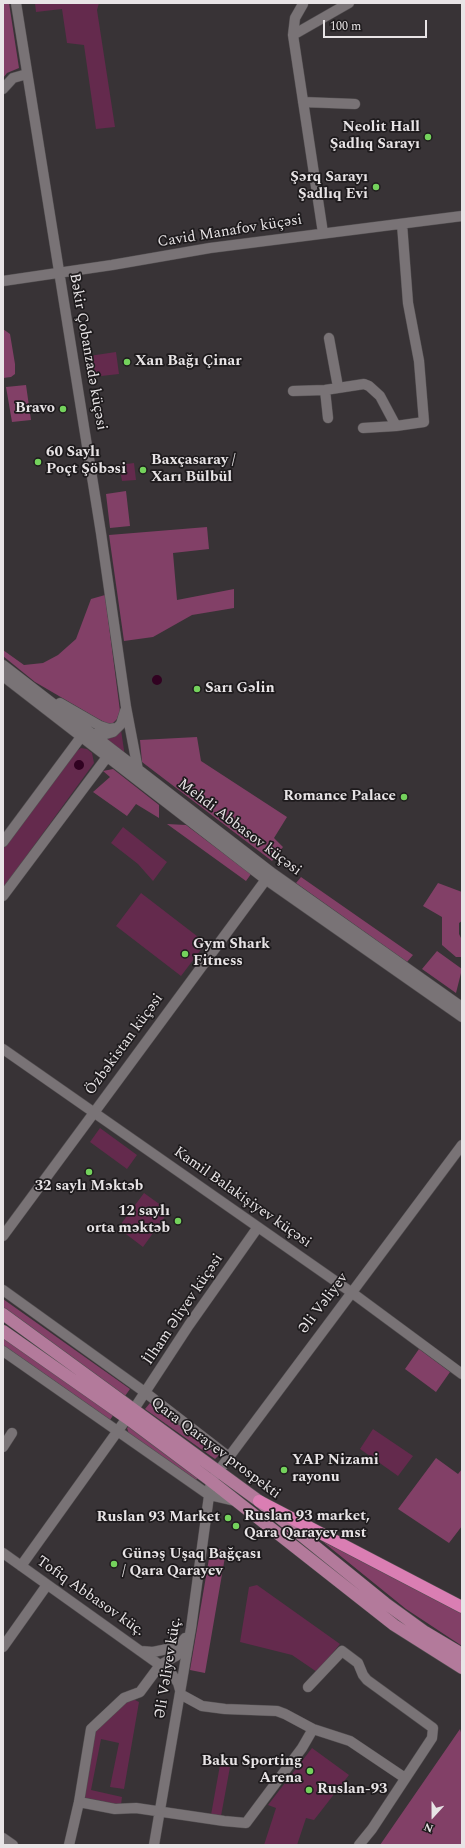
<!DOCTYPE html>
<html>
<head>
<meta charset="utf-8">
<style>
  body { margin:0 }
  #map { position:relative; width:465px; height:1848px; overflow:hidden; background:#383336; font-family:Spectral,serif }
  canvas { display:block }
  .frame { position:absolute; inset:0; border:4px solid #e8e4e6; pointer-events:none }
  .north { position:absolute; left:413px; top:1796px; width:40px; height:40px; -webkit-text-stroke:3px #1e1b1d; paint-order:stroke; rotate:201deg; font-size:11px; font-weight:700; line-height:16px; text-align:center; color:#e8e4e6 }
  .north::after { content:''; display:block; margin:auto; width:14px; height:18px; background:#e8e4e6; clip-path:polygon(50% 0,100% 100%,50% 72%,0 100%) }
  .scale { position:absolute; left:323px; top:20px; width:104px; height:18px; box-sizing:border-box; border:2px solid #e8e4e6; border-top:0; padding-left:5px; font-size:12px; line-height:14px; white-space:nowrap; color:#e8e4e6; -webkit-text-stroke:3px #1e1b1d; paint-order:stroke }
</style>
</head>
<body>
<div id="map">
<canvas width="465" height="1848"></canvas>
<div class="frame"></div>
<div class="north">N</div>
<div class="scale">100 m</div>
</div>
<script>
const g = document.querySelector('canvas').getContext('2d');
g.lineJoin = 'round';
function fill(path, color) { g.fillStyle = color; g.fill(path, 'evenodd'); }
const shape = rows => new Path2D(rows.map(r => 'M' + r).join(''));
function strokePath(path, color, width, dash) { g.strokeStyle = color; g.lineWidth = width; g.lineCap = dash ? 'butt' : 'round'; g.setLineDash(dash || []); g.stroke(path); }
function write(font, color, halo, rows, align = 'center') {
  g.font = font + ' Spectral,serif'; g.lineWidth = 3.5; g.setLineDash([]); g.textBaseline = 'middle'; g.strokeStyle = halo; g.fillStyle = color; for (const [text, x, y, turn = 0] of rows) {
    g.save(); g.translate(x, y); g.rotate((+turn || 0) * Math.PI / 180); g.textAlign = isNaN(turn) ? turn : align; if (halo) g.strokeText(text, 0, 0); g.fillText(text, 0, 0); g.restore();
  }
}
fill(shape([
  [35,3,99,3,97,10,115,127,96,129,84,45,67,43,62,9,36,12],
  [116,352,119,374,92,377,89,356],
  [134,463,136,480,122,481,119,465],
  [121,730,125,757,102,738],
  [81,748,87,749,92,753,94,763,3,888,3,849,75,752],
  [123,827,167,862,153,881,138,864,111,843],
  [141,893,206,943,181,976,116,926],
  [100,1128,137,1155,127,1169,90,1142],
  [144,1193,169,1211,143,1247,118,1228],
  [373,1429,413,1456,398,1476,360,1449],
  [257,1585,340,1644,317,1672,292,1655,240,1642,249,1587],
  [133,1699,139,1702,124,1789,110,1787,119,1743,101,1739,91,1790,122,1797,121,1805,82,1797,95,1731,124,1703],
  [312,1748,349,1775,314,1820,306,1818,297,1845,264,1845,276,1808,268,1805],
  [220,1765,230,1767,221,1816,211,1815]
]), '#642a4d');
fill(shape([
  [3,3,9,3,19,68,7,73,3,78],
  [3,329,10,334,15,364,15,374,11,377,3,378],
  [26,385,31,420,12,422,6,387],
  [126,491,130,526,110,528,106,494],
  [207,527,209,549,173,553,177,600,234,589,234,608,192,615,153,637,124,641,109,535],
  [105,595,120,711,117,719,112,724,106,723,95,717,35,682,3,656,3,650,24,665,43,663,58,655,76,639,91,599],
  [197,737,201,761,287,817,274,838,283,847,272,861,142,762,140,740],
  [113,769,159,805,159,818,136,804,127,816,93,792,110,777,103,771],
  [167,824,186,825,251,874,246,881],
  [301,877,413,955,407,962,296,883],
  [438,883,462,892,462,921,459,923,459,934,462,940,462,957,456,957,442,945,442,917,423,906],
  [437,951,462,969,456,993,422,969],
  [3,1299,130,1389,125,1396,3,1308],
  [3,1337,114,1414,110,1420,3,1345],
  [419,1349,450,1372,436,1392,405,1369],
  [150,1403,220,1454,215,1459,145,1409],
  [130,1425,200,1476,196,1480,129,1434,127,1428],
  [436,1458,458,1474,462,1469,462,1526,449,1543,398,1509],
  [322,1541,462,1612,462,1646,406,1609],
  [211,1547,226,1551,205,1673,190,1670],
  [460,1729,462,1736,462,1845,380,1845]
]), '#824067');
fill(shape([
  '152 680a5 5 0 1 1 10 0a5 5 0 1 1-10 0Z',
  '74 765a5 5 0 1 1 10 0a5 5 0 1 1-10 0Z'
]), '#310221');
const minor = shape([
  [16,3,101,533,126,707,138,770],
  [303,4,295,18,293,35,323,233],
  [293,35,349,3],
  [3,89,13,78,27,74],
  [303,102,355,104],
  [3,281,112,265,210,248,462,216],
  [329,338,338,387],
  [325,390,328,418],
  [293,391,325,390,364,384,369,386,380,396,396,426,424,422,419,361,408,303,402,224],
  [363,428,396,426],
  [3,665,271,872,462,1007],
  [3,676,265,879,462,1017],
  [60,703,100,726,109,729,116,728],
  [3,842,81,737,85,734,106,734,113,732,121,724,125,711],
  [3,896,107,757,109,751],
  [3,1049,351,1292,462,1374],
  [3,1236,270,874],
  [3,1290,146,1393,229,1457],
  [3,1351,209,1495,235,1501],
  [134,1409,189,1325,258,1227],
  [3,1447,12,1433],
  [3,1553,171,1673,178,1683,180,1690],
  [21,1566,127,1418],
  [3,1647,47,1585],
  [141,1651,153,1652,172,1648,181,1643,185,1638],
  [308,1687,342,1651,358,1663,363,1675,367,1680,433,1728,432,1738,372,1829,359,1845],
  [180,1694,202,1706,225,1709,277,1711,285,1714,313,1729,350,1741,405,1778],
  [79,1802,115,1809,136,1808,224,1821,246,1823,302,1748,313,1729],
  [3,1838,13,1845],
  [69,1845,79,1802,91,1729,124,1698,140,1692,160,1665,176,1656,188,1643],
  [154,1845,191,1628,211,1481,462,1145]
]);
const major = shape([
  [3,1314,259,1501,385,1603,425,1632,462,1654],
  [3,1331,127,1418,211,1481,394,1625,462,1668]
]);
const highway = shape([
  [259,1501,462,1607]
]);
strokePath(minor, '#534f51', 11);
strokePath(major, '#534f51', 13);
strokePath(highway, '#534f51', 13);
strokePath(minor, '#797376', 10);
strokePath(major, '#b37a9b', 12);
strokePath(highway, '#da7eb3', 12);
for (const [x, y, r, color] of [
  [428,137,4,"#74d25c"],
  [376,187,4,"#74d25c"],
  [127,362,4,"#74d25c"],
  [63,409,4,"#74d25c"],
  [38,462,4,"#74d25c"],
  [143,470,4,"#74d25c"],
  [197,689,4,"#74d25c"],
  [404,797,4,"#74d25c"],
  [185,954,4,"#74d25c"],
  [89,1172,4,"#74d25c"],
  [178,1221,4,"#74d25c"],
  [284,1470,4,"#74d25c"],
  [228,1518,4,"#74d25c"],
  [236,1526,4,"#74d25c"],
  [114,1564,4,"#74d25c"],
  [310,1771,4,"#74d25c"],
  [309,1790,4,"#74d25c"]
]) { const dot = new Path2D(); dot.arc(x, y, r, 0, 2 * Math.PI); g.fillStyle = color; g.fill(dot); strokePath(dot, '#1e1b1d', 1.5); }
write('bold 15px', '#e8e4e6', '#1e1b1d', [
  ["Neolit Hall",420,128,"right"],
  ["Şadlıq Sarayı",420,145,"right"],
  ["Şərq Sarayı",368,178,"right"],
  ["Şadlıq Evi",368,195,"right"],
  ["Xan Bağı Çinar",135,362],
  ["Bravo",55,409,"right"],
  ["60 Saylı",46,453],
  ["Poçt Şöbəsi",46,470],
  ["Baxçasaray /",151,461],
  ["Xarı Bülbül",151,478],
  ["Sarı Gəlin",205,689],
  ["Romance Palace",396,797,"right"],
  ["Gym Shark",193,945],
  ["Fitness",193,962],
  ["32 saylı Məktəb",89,1187,"center"],
  ["12 saylı",170,1212,"right"],
  ["orta məktəb",170,1229,"right"],
  ["YAP Nizami",292,1461],
  ["rayonu",292,1478],
  ["Ruslan 93 market,",244,1517],
  ["Qara Qarayev mst",244,1534],
  ["Ruslan 93 Market",220,1518,"right"],
  ["Günəş Uşaq Bağçası",122,1555],
  ["/ Qara Qarayev",122,1572],
  ["Baku Sporting",302,1762,"right"],
  ["Arena",302,1779,"right"],
  ["Ruslan-93",317,1790]
], 'left');
write('15px', '#e8e4e6', '#1e1b1d', [
  ["Cavid Manafov küçəsi",230,232,-9],
  ["Bəkir Çobanzadə küçəsi",87,352,80],
  ["Mehdi Abbasov küçəsi",239,828,37],
  ["Özbəkistan küçəsi",125,1045,-54],
  ["Kamil Balakişiyev küçəsi",242,1198,35],
  ["Əli Vəliyev",324,1304,-53],
  ["İlham Əliyev küçəsi",184,1310,-56],
  ["Qara Qarayev prospekti",215,1449,37],
  ["Tofiq Abbasov küç.",90,1597,35],
  ["Əli Vəliyev küç.",169,1668,-81]
]);
</script>
</body>
</html>
